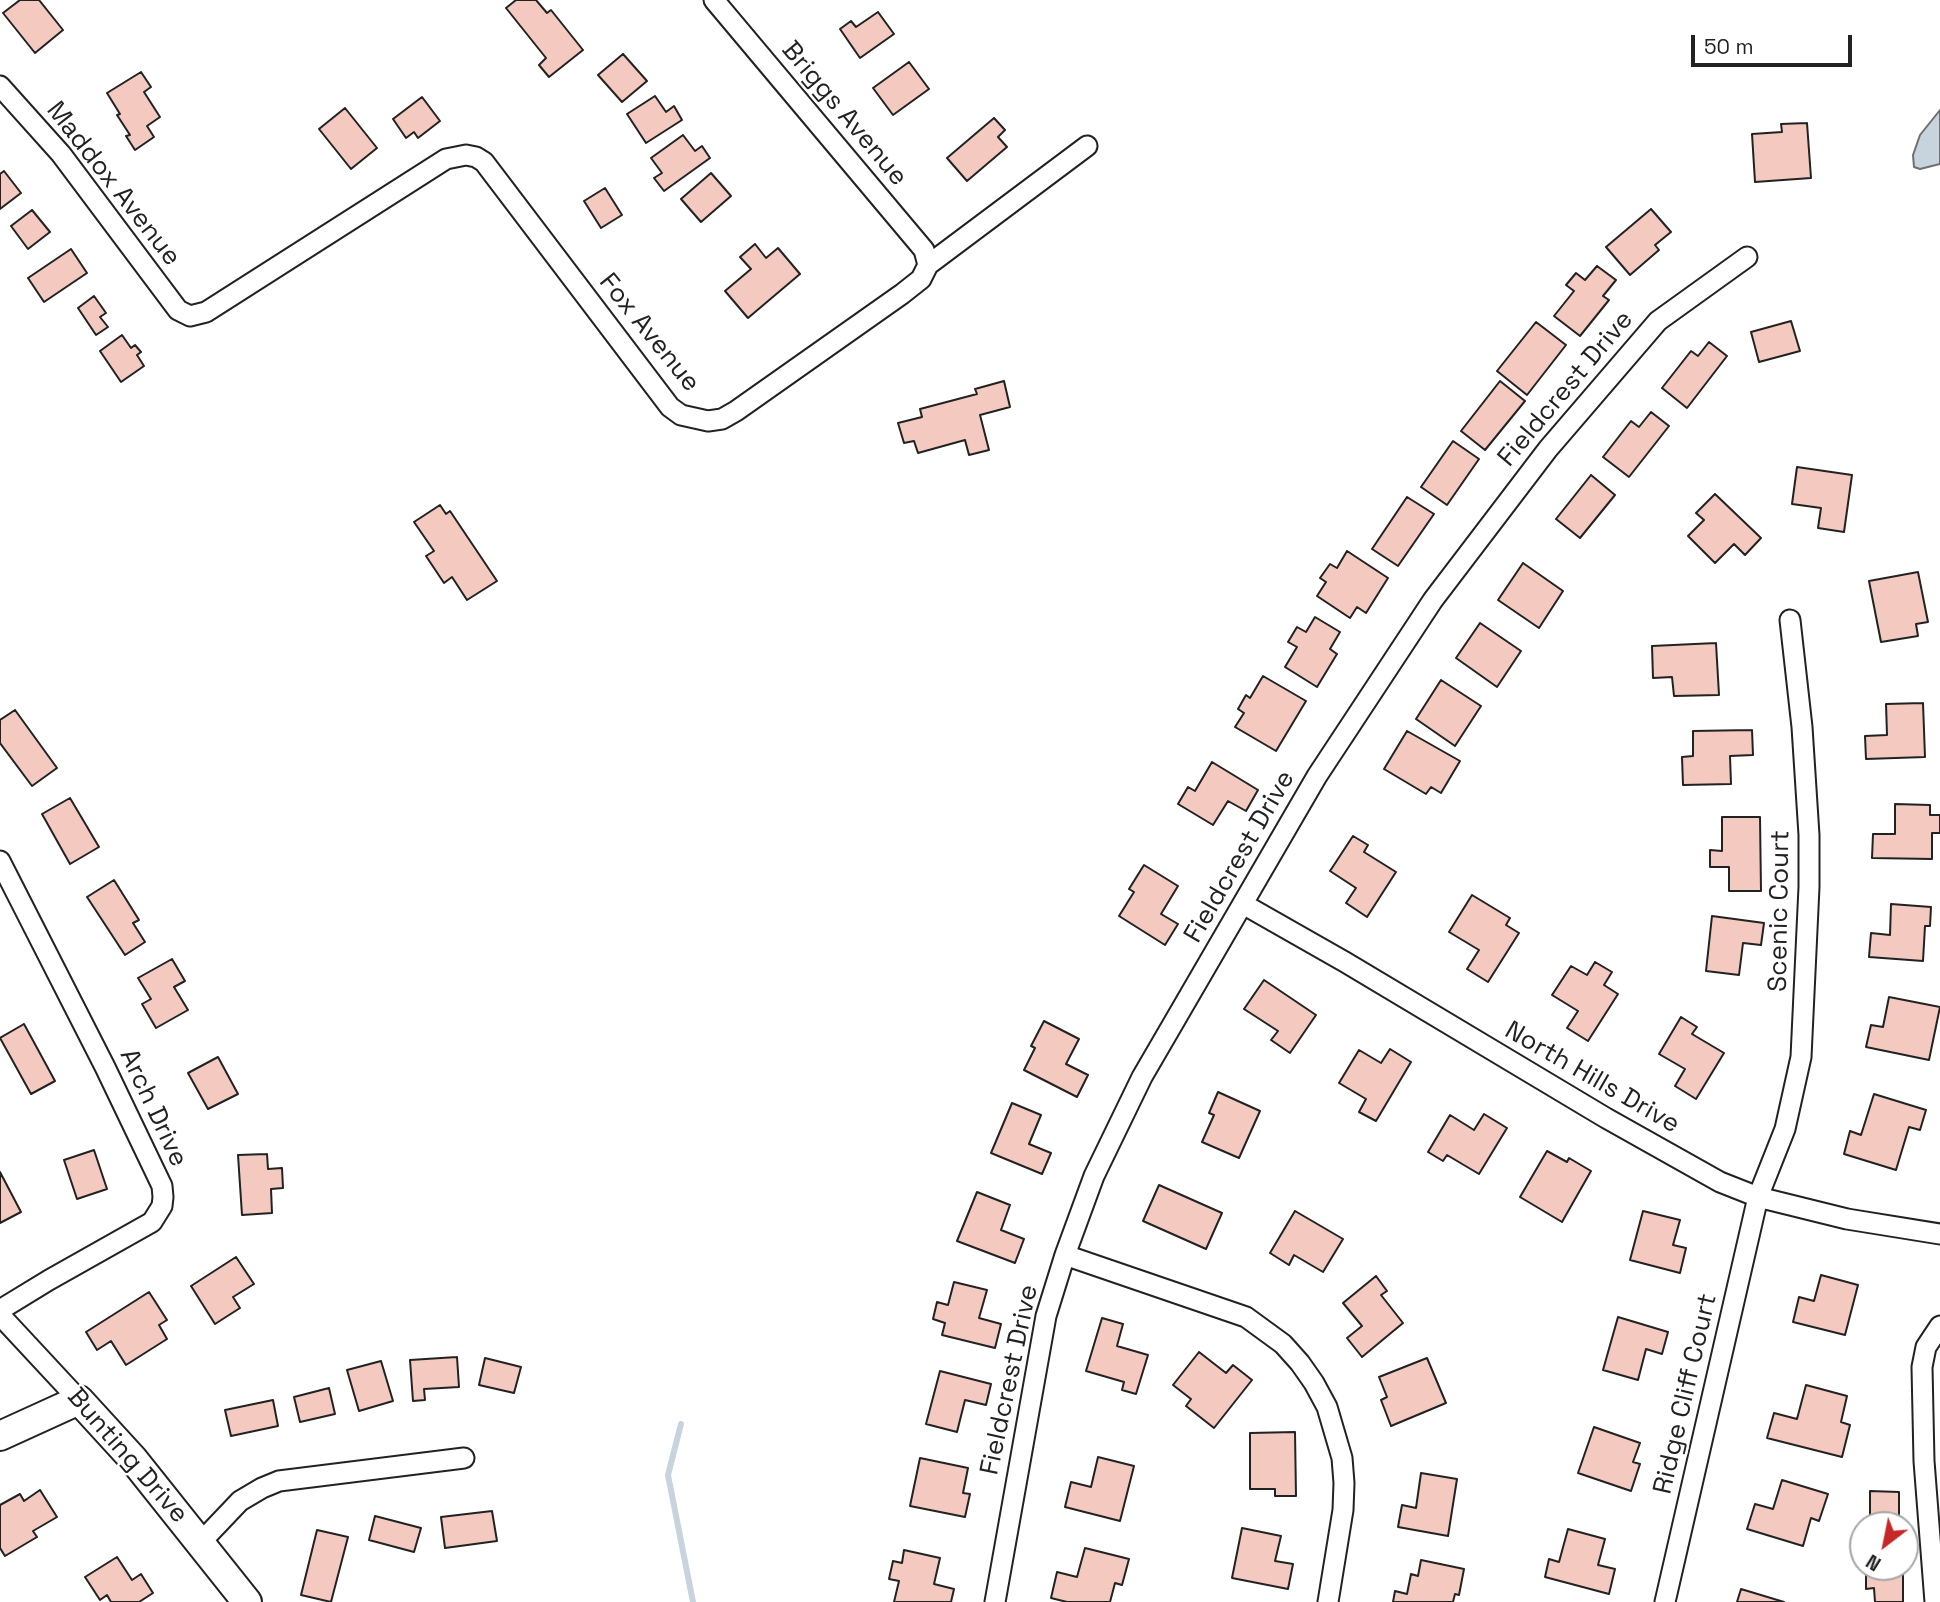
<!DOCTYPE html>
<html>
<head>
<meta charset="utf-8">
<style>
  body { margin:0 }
  #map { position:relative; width:1940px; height:1602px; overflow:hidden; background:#fff; font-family:"Space Grotesk",sans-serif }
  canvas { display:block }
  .north { position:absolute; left:1849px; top:1511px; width:70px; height:70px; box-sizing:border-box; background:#fff; border:2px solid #a7a7a7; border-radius:50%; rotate:212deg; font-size:19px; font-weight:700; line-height:28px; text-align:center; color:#222 }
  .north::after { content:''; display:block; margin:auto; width:24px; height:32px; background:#c62828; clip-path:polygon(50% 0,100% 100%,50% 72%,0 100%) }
  .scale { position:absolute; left:1691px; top:35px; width:161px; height:32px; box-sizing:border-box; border:4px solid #222; border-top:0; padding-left:9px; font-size:21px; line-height:24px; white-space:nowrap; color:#222; -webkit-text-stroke:5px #fff; paint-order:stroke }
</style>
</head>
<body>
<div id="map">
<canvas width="1940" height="1602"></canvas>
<div class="north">N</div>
<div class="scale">50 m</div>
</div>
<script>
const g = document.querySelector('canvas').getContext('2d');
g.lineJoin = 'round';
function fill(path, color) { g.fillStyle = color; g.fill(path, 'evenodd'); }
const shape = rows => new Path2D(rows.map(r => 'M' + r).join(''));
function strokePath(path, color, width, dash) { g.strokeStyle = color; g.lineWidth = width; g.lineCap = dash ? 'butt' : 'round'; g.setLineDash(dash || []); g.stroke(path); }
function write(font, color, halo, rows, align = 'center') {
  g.font = font + ' "Space Grotesk",sans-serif'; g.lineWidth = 5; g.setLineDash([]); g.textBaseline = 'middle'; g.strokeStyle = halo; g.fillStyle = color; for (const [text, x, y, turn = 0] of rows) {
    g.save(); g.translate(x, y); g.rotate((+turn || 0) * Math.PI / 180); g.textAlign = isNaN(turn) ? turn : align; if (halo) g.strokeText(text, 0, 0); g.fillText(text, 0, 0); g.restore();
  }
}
const water = shape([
  [1940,110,1940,164,1920,169,1914,167,1913,155,1920,135,1940,110]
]);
fill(water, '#c7d3dd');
strokePath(water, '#6f6f6f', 2);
strokePath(shape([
  [681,1424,668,1475,693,1602]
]), '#c7d3dd', 6);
const building = shape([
  [20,0,39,0,63,30,35,53,3,13,20,0],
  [516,0,536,0,547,13,551,10,583,50,549,77,539,65,546,58,506,8,516,0],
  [878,12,894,34,860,58,840,29,851,21,856,27,878,12],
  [623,54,647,81,622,102,598,75,623,54],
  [909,62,929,89,893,115,873,88,909,62],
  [141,72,151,87,144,92,160,117,147,126,154,137,135,150,126,136,130,135,117,115,120,114,107,93,141,72],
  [655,96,666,112,674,106,682,120,646,143,627,114,655,96],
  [422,97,440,121,418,138,414,132,406,138,393,119,422,97],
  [345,108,377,148,351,169,319,129,345,108],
  [994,118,1005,130,998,137,1007,147,967,181,947,158,994,118],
  [1807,123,1811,178,1755,182,1752,134,1782,132,1781,124,1807,123],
  [683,135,695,151,702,146,710,158,664,191,654,178,662,173,651,158,683,135],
  [4,171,21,193,0,209,0,174,4,171],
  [711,173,731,196,701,222,681,199,711,173],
  [605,188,622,215,601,228,584,201,605,188],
  [1651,209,1671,232,1655,245,1659,250,1630,275,1606,247,1651,209],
  [32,210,50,232,28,249,11,226,32,210],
  [755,244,766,258,778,248,800,274,748,318,725,291,751,269,740,257,755,244],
  [71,249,87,273,44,302,28,278,71,249],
  [1597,266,1616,280,1603,296,1609,300,1580,336,1554,316,1574,291,1566,285,1576,273,1585,280,1597,266],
  [94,296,106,313,100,317,108,327,96,335,78,308,94,296],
  [1791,321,1800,351,1759,362,1751,332,1791,321],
  [1536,322,1566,345,1527,395,1497,371,1536,322],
  [122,335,131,348,135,345,141,352,137,355,144,366,121,382,100,351,122,335],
  [1709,342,1727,356,1687,408,1662,388,1691,351,1698,356,1709,342],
  [1004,381,1010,407,980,415,989,450,969,455,965,440,918,453,914,441,904,443,898,423,922,417,920,409,977,394,975,389,1004,381],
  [1500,381,1525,401,1485,450,1461,431,1500,381],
  [1651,412,1669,426,1629,477,1603,457,1631,421,1639,427,1651,412],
  [1453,441,1479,459,1447,505,1421,487,1453,441],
  [1797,467,1852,475,1844,532,1818,528,1821,508,1792,504,1797,467],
  [1591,475,1615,495,1580,538,1556,519,1591,475],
  [1715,494,1761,538,1745,555,1734,544,1715,563,1688,536,1704,520,1696,513,1715,494],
  [1407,497,1434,514,1398,566,1372,549,1407,497],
  [440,505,446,514,450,511,497,581,467,600,452,577,444,583,426,556,434,551,414,522,440,505],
  [1347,551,1388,578,1366,613,1357,607,1350,618,1317,596,1326,582,1320,578,1330,564,1337,568,1347,551],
  [1523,563,1563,591,1539,628,1498,600,1523,563],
  [1918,572,1928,622,1916,624,1918,636,1881,642,1869,581,1918,572],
  [1315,617,1340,632,1330,649,1337,654,1317,687,1285,667,1297,647,1288,642,1297,627,1306,632,1315,617],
  [1480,623,1521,651,1497,687,1456,658,1480,623],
  [1716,643,1719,695,1674,696,1672,677,1653,678,1652,646,1716,643],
  [1263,676,1306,701,1276,751,1235,727,1244,713,1238,709,1246,695,1250,698,1263,676],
  [1441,680,1481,706,1455,746,1416,719,1441,680],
  [1923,703,1925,757,1866,759,1865,736,1887,735,1886,704,1923,703],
  [15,710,57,768,32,786,0,743,0,720,15,710],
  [1752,730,1753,755,1730,756,1731,784,1683,785,1682,757,1693,756,1693,731,1752,730],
  [1407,731,1460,761,1441,793,1431,787,1426,794,1384,769,1407,731],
  [1212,762,1258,790,1246,811,1228,801,1213,825,1178,804,1188,787,1195,791,1212,762],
  [70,798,99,847,70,864,42,814,70,798],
  [1895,804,1930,805,1930,815,1940,815,1940,833,1932,833,1932,859,1872,858,1873,834,1895,834,1895,804],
  [1722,817,1760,817,1761,891,1729,891,1729,867,1710,867,1710,850,1722,851,1722,817],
  [1353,836,1368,845,1364,852,1396,872,1367,917,1346,903,1356,888,1330,871,1353,836],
  [1144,865,1178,886,1161,914,1178,924,1165,945,1119,916,1134,892,1129,889,1144,865],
  [114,880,139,920,133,923,145,942,125,955,87,897,114,880],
  [1472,895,1510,918,1506,925,1519,933,1488,982,1467,969,1479,950,1449,932,1472,895],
  [1891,904,1931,907,1930,926,1925,926,1923,961,1869,957,1871,933,1890,935,1891,904],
  [1712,916,1764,923,1761,945,1743,943,1739,975,1706,971,1712,916],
  [172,959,185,981,174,987,188,1010,156,1028,142,1004,151,999,138,978,172,959],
  [1595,962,1612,972,1604,985,1618,994,1588,1041,1567,1028,1578,1011,1552,995,1571,966,1587,975,1595,962],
  [1264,980,1316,1015,1290,1053,1271,1040,1278,1031,1244,1009,1264,980],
  [1889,997,1940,1007,1929,1060,1866,1047,1871,1025,1883,1027,1889,997],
  [1681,1017,1697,1027,1692,1034,1724,1053,1696,1099,1675,1086,1685,1069,1659,1054,1681,1017],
  [1044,1021,1079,1039,1066,1064,1088,1075,1077,1097,1024,1070,1035,1048,1031,1046,1044,1021],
  [24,1024,55,1081,31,1094,0,1038,24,1024],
  [1390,1049,1411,1062,1376,1121,1359,1112,1366,1099,1339,1083,1359,1050,1381,1063,1390,1049],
  [218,1057,238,1094,208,1109,188,1073,218,1057],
  [1218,1092,1260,1111,1239,1158,1202,1142,1214,1115,1209,1113,1218,1092],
  [1874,1094,1926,1110,1920,1130,1909,1127,1896,1170,1844,1154,1850,1131,1861,1135,1874,1094],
  [1012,1103,1041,1115,1029,1144,1051,1153,1042,1174,991,1153,1012,1103],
  [1484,1114,1507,1128,1479,1174,1447,1155,1443,1161,1428,1152,1450,1115,1474,1130,1484,1114],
  [94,1150,107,1189,77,1199,64,1160,94,1150],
  [1547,1151,1567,1162,1569,1158,1591,1171,1562,1222,1520,1197,1547,1151],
  [267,1154,268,1169,282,1168,283,1188,271,1189,272,1213,242,1215,238,1155,267,1154],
  [0,1172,21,1212,0,1223,0,1172],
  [1159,1185,1222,1213,1206,1249,1143,1221,1159,1185],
  [977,1192,1010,1205,1001,1230,1024,1239,1015,1263,957,1241,977,1192],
  [1295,1211,1343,1239,1323,1272,1294,1255,1289,1265,1270,1253,1295,1211],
  [1643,1211,1680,1220,1673,1245,1686,1248,1680,1273,1630,1260,1643,1211],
  [236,1257,254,1284,233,1297,240,1308,215,1324,191,1286,236,1257],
  [1821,1275,1858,1285,1845,1335,1793,1322,1799,1297,1814,1301,1821,1275],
  [1376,1276,1387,1291,1381,1295,1403,1323,1362,1357,1347,1338,1362,1326,1343,1303,1376,1276],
  [954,1282,987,1290,979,1318,1001,1324,995,1348,942,1335,945,1323,933,1319,937,1302,948,1305,954,1282],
  [149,1292,167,1320,159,1325,167,1339,126,1365,111,1341,97,1350,86,1332,149,1292],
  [1618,1317,1668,1332,1662,1354,1646,1349,1638,1380,1603,1370,1618,1317],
  [1102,1318,1123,1324,1117,1346,1148,1355,1136,1394,1122,1390,1124,1382,1086,1371,1102,1318],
  [1199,1352,1226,1373,1233,1365,1252,1380,1214,1428,1186,1406,1191,1399,1173,1385,1199,1352],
  [457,1357,459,1387,424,1389,425,1400,413,1401,410,1360,457,1357],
  [485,1358,521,1367,514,1393,479,1385,485,1358],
  [1427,1358,1446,1403,1391,1426,1381,1400,1387,1397,1379,1377,1427,1358],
  [381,1361,393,1401,359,1411,347,1370,381,1361],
  [940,1371,991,1384,986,1405,965,1400,957,1432,926,1424,940,1371],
  [1806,1385,1847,1396,1841,1422,1850,1425,1842,1457,1767,1438,1774,1413,1797,1419,1806,1385],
  [329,1388,335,1414,300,1422,294,1397,329,1388],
  [273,1400,278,1426,231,1436,225,1410,273,1400],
  [1594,1427,1640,1443,1633,1462,1640,1464,1631,1491,1578,1473,1594,1427],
  [1295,1432,1296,1496,1275,1496,1275,1489,1250,1489,1250,1433,1295,1432],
  [1098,1457,1134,1466,1120,1521,1065,1507,1071,1482,1091,1487,1098,1457],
  [920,1458,968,1468,963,1493,970,1494,965,1517,910,1506,920,1458],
  [1421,1473,1457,1479,1448,1536,1398,1527,1402,1505,1416,1508,1421,1473],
  [1782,1480,1828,1494,1819,1521,1811,1518,1803,1546,1747,1529,1755,1504,1773,1509,1782,1480],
  [40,1490,57,1517,33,1531,37,1537,5,1556,0,1548,0,1505,20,1494,24,1501,40,1490],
  [1870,1491,1899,1492,1899,1525,1870,1525,1870,1491],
  [492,1511,497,1541,445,1548,441,1517,492,1511],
  [375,1516,421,1528,414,1552,369,1540,375,1516],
  [1242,1528,1281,1536,1275,1561,1293,1564,1288,1589,1232,1578,1242,1528],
  [1568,1529,1605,1539,1598,1565,1615,1569,1609,1594,1545,1577,1549,1559,1559,1562,1568,1529],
  [317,1530,348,1537,331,1602,301,1595,317,1530],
  [1085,1548,1129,1559,1122,1585,1115,1583,1110,1602,1067,1602,1051,1598,1057,1572,1077,1577,1085,1548],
  [904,1550,940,1558,934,1584,954,1589,951,1602,894,1602,899,1581,889,1579,893,1561,902,1563,904,1550],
  [117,1557,132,1580,141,1574,153,1593,139,1602,111,1602,107,1595,100,1600,85,1577,117,1557],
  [1421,1560,1464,1569,1459,1595,1455,1594,1453,1602,1393,1602,1395,1591,1407,1594,1411,1574,1418,1576,1421,1560],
  [1866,1567,1903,1567,1903,1602,1875,1602,1874,1588,1866,1589,1866,1567],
  [1741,1589,1784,1602,1737,1602,1741,1589]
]);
fill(building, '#f3c9c0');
strokePath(building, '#222', 2);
const street = shape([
  [714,0,924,250,928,265],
  [0,86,61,154,178,310,190,316,206,312,446,159,466,155,476,157,484,162,670,407,681,415,708,421,722,419,736,411,902,294,921,279,928,265,1087,146],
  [0,861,105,1067,162,1186,163,1197,162,1206,152,1222,49,1280,0,1310],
  [1243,904,1345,962,1606,1118,1720,1182,1758,1197,1847,1219,1940,1234],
  [1065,1255,1246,1317,1283,1344,1300,1363,1314,1383,1327,1407,1342,1458,1344,1483,1343,1510,1328,1602],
  [0,1315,79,1400],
  [201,1542,240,1501,262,1488,279,1481,464,1458],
  [995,1602,1046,1316,1065,1255,1094,1176,1142,1077,1317,776,1433,600,1548,449,1658,321,1747,257],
  [1665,1602,1758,1197,1785,1129,1801,1057,1809,887,1809,835,1802,727,1790,620],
  [1935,1602,1924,1461,1922,1367,1926,1347,1940,1326]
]);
const secondary = shape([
  [0,1436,79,1400,133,1459,247,1602]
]);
strokePath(street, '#222', 23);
strokePath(secondary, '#222', 32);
strokePath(street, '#fff', 19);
strokePath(secondary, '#fff', 28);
write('26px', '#222', '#fff', [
  ["Briggs Avenue",844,114,50],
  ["Maddox Avenue",113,184,52],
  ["Fox Avenue",649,333,51],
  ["Fieldcrest Drive",1566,389,-50],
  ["Fieldcrest Drive",1240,857,-60],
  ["Scenic Court",1780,911,-89],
  ["North Hills Drive",1592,1078,30],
  ["Arch Drive",153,1108,65],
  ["Fieldcrest Drive",1010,1380,-78],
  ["Ridge Cliff Court",1686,1394,-77],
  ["Bunting Drive",127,1456,49]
]);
</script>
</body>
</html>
